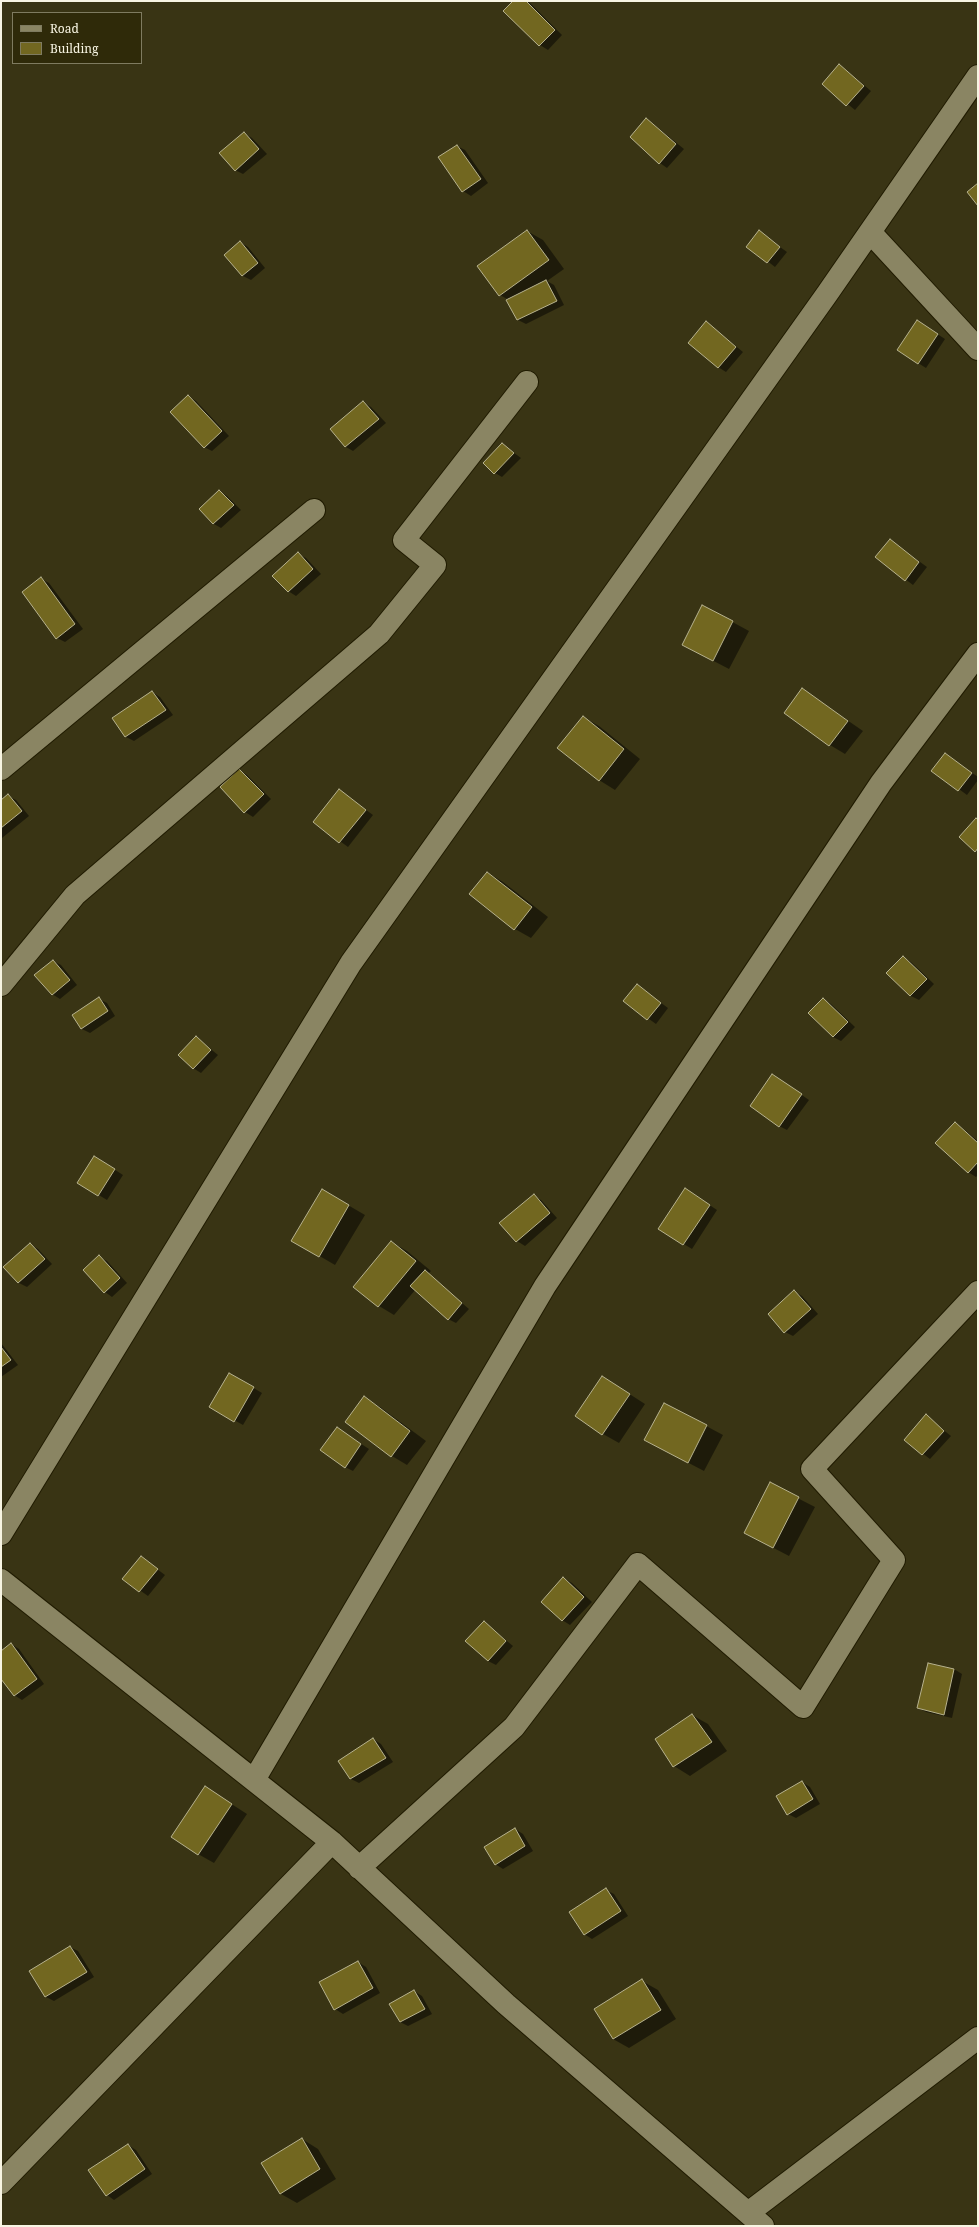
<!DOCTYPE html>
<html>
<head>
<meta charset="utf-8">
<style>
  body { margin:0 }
  #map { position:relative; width:979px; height:2227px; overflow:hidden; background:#393414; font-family:"Noto Serif",serif }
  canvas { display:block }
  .frame { position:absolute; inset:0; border:2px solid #f8f5e3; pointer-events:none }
  .legend { position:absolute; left:12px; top:12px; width:130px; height:52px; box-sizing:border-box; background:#2f2a09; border:1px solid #7f7b60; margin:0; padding:5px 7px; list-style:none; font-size:12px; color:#f8f5e3 }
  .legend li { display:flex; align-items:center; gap:8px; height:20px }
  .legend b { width:20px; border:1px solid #7f7b60 }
</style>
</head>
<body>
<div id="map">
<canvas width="979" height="2227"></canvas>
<div class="frame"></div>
<ul class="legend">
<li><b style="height:5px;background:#8a8563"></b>Road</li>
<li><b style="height:11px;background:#726720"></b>Building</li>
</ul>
</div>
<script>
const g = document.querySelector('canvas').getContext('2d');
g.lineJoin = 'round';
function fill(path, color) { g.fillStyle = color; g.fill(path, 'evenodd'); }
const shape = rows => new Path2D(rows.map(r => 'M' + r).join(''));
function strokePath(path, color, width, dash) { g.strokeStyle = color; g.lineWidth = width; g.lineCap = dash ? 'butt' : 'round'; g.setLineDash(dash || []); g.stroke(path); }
fill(shape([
  [514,1,528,1,562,35,548,50,540,45,505,11],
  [840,65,871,91,855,110,823,84],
  [647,119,684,149,667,168,660,163],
  [244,133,252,138,267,154,243,174,235,170],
  [457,146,465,150,488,183,471,196,463,191],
  [527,231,543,240,564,269,547,281,554,285,564,305,526,324,518,320,507,299,500,295],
  [759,232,787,252,775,267,748,246],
  [240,242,248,247,265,268,251,280,243,276,225,255],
  [706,322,743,352,726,372,718,367],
  [925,326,945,339,926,368,918,363],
  [188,396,196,401,229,436,212,451,204,447],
  [363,402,371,407,386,423,353,451,346,447],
  [502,444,521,458,502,477,495,473],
  [219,491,227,496,241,510,221,528,214,524,200,510],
  [890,540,927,567,913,585,876,557],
  [298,554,306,558,321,574,296,596,288,591],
  [41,579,49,583,83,629,65,642,57,638],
  [703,606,749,631,729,669,683,645],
  [802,689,863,731,845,754,830,745],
  [152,692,160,697,173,715,134,741,126,737,114,718],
  [583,717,599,726,640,759,615,790,599,780],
  [945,754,978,777,978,780,967,795,933,770],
  [239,770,247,775,271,799,253,817,245,812,221,787],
  [339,790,373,815,348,847,314,822],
  [8,796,16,800,29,816,2,838,1,801],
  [488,873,503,882,548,917,531,938,515,929,470,894],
  [903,957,911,962,934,984,919,1000,911,996,888,973],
  [53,961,61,965,77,985,60,999,52,994],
  [637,985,668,1008,656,1024,624,1001],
  [99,999,107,1003,115,1016,90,1033,82,1029,73,1016],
  [823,999,831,1004,855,1027,841,1041,833,1037],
  [196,1037,218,1055,201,1073,193,1068],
  [773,1075,809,1100,787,1130,779,1126],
  [956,1123,978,1141,978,1175,976,1177,968,1172],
  [103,1162,123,1175,107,1200,79,1183],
  [322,1190,365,1215,335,1265,292,1240],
  [693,1194,717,1210,692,1249,659,1229],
  [534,1196,541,1200,557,1218,525,1246,517,1241,501,1223],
  [391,1242,407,1251,431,1271,428,1274,469,1309,456,1323,448,1319,416,1289,394,1315,379,1306],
  [30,1244,38,1249,52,1264,27,1287,19,1283,5,1268],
  [99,1257,107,1261,127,1283,112,1297,105,1292],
  [794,1291,802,1296,818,1314,793,1336,785,1332],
  [1,1343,18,1365,1,1377],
  [230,1374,262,1393,243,1425,211,1407],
  [603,1377,645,1404,619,1443,603,1434],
  [364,1398,380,1407,426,1441,407,1465,392,1456],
  [665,1404,723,1435,704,1471,662,1449],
  [926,1416,951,1436,930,1459,905,1440],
  [337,1428,369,1449,353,1471,345,1467],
  [770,1484,815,1507,789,1556,745,1533],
  [141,1557,165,1575,148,1596,124,1579],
  [564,1578,572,1583,592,1602,570,1625,562,1620],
  [484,1622,513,1646,496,1665,488,1661],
  [11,1644,19,1649,44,1684,22,1700,14,1695,1,1677,1,1652],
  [929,1664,954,1669,962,1674,952,1718,926,1712,918,1708],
  [692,1715,708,1724,727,1751,690,1776,674,1766,656,1739],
  [373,1739,381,1744,393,1762,359,1783,351,1779,340,1761],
  [802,1782,810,1787,820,1804,796,1818,788,1814],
  [205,1787,247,1814,214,1863,198,1854],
  [515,1829,523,1834,533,1851,503,1869,495,1864],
  [606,1890,614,1894,628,1916,592,1939,584,1934],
  [70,1947,78,1951,94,1977,54,2001,46,1997,30,1972],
  [358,1962,366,1967,380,1993,343,2014,335,2009],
  [642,1981,658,1990,676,2019,629,2048,613,2039],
  [414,1991,422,1996,432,2014,408,2026,400,2022],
  [302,2139,318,2149,336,2179,297,2203,281,2194,262,2163],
  [128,2145,136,2150,152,2174,114,2200,107,2195]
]), '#0007');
const building = shape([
  [513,1,526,1,555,30,539,46,503,11,513,1],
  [839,64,864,86,846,106,822,84,839,64],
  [646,118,676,144,659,164,630,137,646,118],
  [244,132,259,149,235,171,219,153,244,132],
  [457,145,481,179,462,192,438,157,457,145],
  [978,183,978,206,967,192,978,183],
  [527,230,549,260,499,296,477,266,527,230],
  [759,230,780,247,767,263,746,247,759,230],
  [240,241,258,263,242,276,224,255,240,241],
  [546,280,557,301,517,320,506,300,546,280],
  [917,320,938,334,918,364,897,350,917,320],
  [706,321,736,347,718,368,688,343,706,321],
  [188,395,222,431,204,448,170,412,188,395],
  [363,401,379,419,345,447,330,429,363,401],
  [502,443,514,453,494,474,483,463,502,443],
  [219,490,234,505,213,524,199,509,219,490],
  [890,539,919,562,905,581,875,557,890,539],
  [298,552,313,569,288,592,272,576,298,552],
  [41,577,75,624,56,639,22,592,41,577],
  [702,605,733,621,713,661,682,645,702,605],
  [802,688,848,721,829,746,784,713,802,688],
  [152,691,166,710,125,737,112,718,152,691],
  [583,716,624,749,599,781,557,748,583,716],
  [945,753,972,773,958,791,931,771,945,753],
  [239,769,264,794,244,813,220,787,239,769],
  [339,789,366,810,339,843,313,822,339,789],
  [8,794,22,811,1,828,1,800,8,794],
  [976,818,978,820,978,848,975,852,959,837,976,818],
  [487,872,532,907,514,930,469,894,487,872],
  [903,956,927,979,910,996,886,973,903,956],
  [53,960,70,980,52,995,34,975,53,960],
  [637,984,661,1003,647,1020,623,1001,637,984],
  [99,997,108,1011,81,1029,72,1015,99,997],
  [823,998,848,1022,833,1037,808,1013,823,998],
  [196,1036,211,1050,193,1069,178,1055,196,1036],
  [772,1074,802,1094,779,1127,750,1106,772,1074],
  [955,1122,978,1143,978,1162,968,1173,935,1143,955,1122],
  [94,1156,115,1169,98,1196,77,1183,94,1156],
  [685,1188,710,1205,683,1245,658,1229,685,1188],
  [322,1189,349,1205,319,1257,291,1241,322,1189],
  [534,1194,550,1213,516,1242,499,1223,534,1194],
  [391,1241,416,1261,378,1307,353,1287,391,1241],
  [30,1243,45,1259,18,1283,3,1267,30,1243],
  [99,1255,120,1278,104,1293,83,1270,99,1255],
  [425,1270,462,1303,448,1320,410,1286,425,1270],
  [794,1290,811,1309,784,1333,768,1314,794,1290],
  [1,1347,11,1360,1,1367,1,1347],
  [229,1373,254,1387,234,1422,209,1407,229,1373],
  [602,1376,630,1394,602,1435,575,1416,602,1376],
  [364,1396,410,1431,391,1457,345,1422,364,1396],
  [664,1403,707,1425,688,1463,644,1440,664,1403],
  [926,1414,944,1431,922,1455,904,1440,926,1414],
  [337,1427,361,1444,345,1468,320,1450,337,1427],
  [770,1482,799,1497,773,1548,744,1533,770,1482],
  [141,1556,158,1569,139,1592,122,1579,141,1556],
  [563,1577,584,1597,562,1621,541,1602,563,1577],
  [484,1621,506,1641,488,1661,465,1641,484,1621],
  [11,1643,37,1679,14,1696,1,1679,1,1651,11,1643],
  [928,1663,954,1669,944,1715,917,1708,928,1663],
  [692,1714,712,1742,673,1767,655,1739,692,1714],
  [373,1738,386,1758,350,1779,338,1761,373,1738],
  [802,1781,813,1799,787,1815,776,1796,802,1781],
  [205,1786,232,1804,198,1855,171,1837,205,1786],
  [515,1828,525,1846,495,1865,484,1847,515,1828],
  [606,1888,621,1911,584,1935,569,1912,606,1888],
  [70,1946,87,1972,45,1997,29,1971,70,1946],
  [358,1961,373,1988,334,2010,319,1982,358,1961],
  [642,1979,661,2010,613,2039,594,2009,642,1979],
  [414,1990,425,2009,400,2022,389,2004,414,1990],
  [302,2138,320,2169,280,2194,261,2163,302,2138],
  [128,2144,145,2169,106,2196,88,2170,128,2144]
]);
fill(building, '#726720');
strokePath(building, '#b7b28e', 1);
const minor = shape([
  [870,232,978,349],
  [1,769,314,510],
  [1,985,75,895,379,634,435,565,404,540,527,382],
  [1,1534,351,963,827,294,978,76],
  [1,1580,332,1842,506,2004,763,2226],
  [254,1780,545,1286,881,783,978,654],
  [359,1868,514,1727,638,1564,803,1707,894,1560,812,1469,978,1292],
  [1,2183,332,1842],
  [748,2213,978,2038]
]);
strokePath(minor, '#201b00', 24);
strokePath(minor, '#8a8563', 22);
</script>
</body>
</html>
